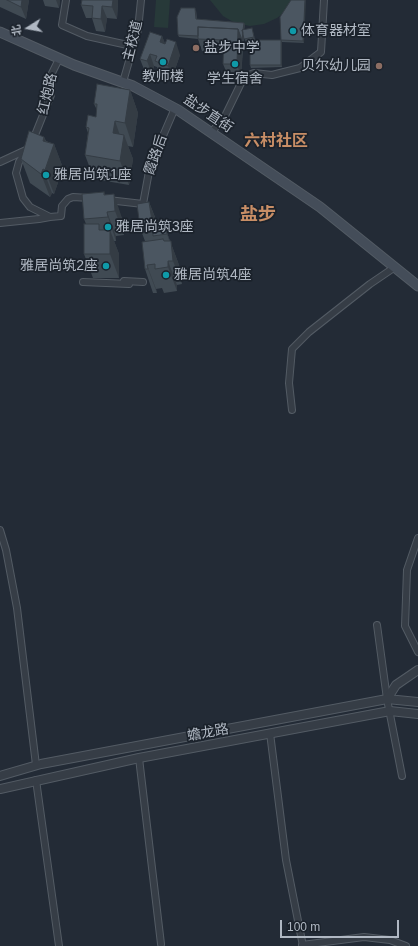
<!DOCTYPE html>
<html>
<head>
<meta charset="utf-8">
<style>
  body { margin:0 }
  #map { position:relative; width:418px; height:946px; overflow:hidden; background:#232b36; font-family:Helvetica,"Noto Sans SC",sans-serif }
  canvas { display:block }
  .north { position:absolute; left:8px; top:8px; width:40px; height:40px; -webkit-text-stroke:3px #1b222b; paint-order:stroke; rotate:259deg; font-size:11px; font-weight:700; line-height:16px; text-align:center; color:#b0b8c3 }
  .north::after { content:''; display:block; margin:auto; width:14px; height:18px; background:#b0b8c3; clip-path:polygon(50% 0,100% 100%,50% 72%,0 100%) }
  .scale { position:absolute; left:280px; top:920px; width:119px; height:18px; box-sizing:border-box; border:2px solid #b0b8c3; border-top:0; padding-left:5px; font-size:12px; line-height:14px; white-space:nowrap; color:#b0b8c3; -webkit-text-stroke:3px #1b222b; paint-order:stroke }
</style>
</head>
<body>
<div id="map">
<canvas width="418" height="946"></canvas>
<div class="north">北</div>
<div class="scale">100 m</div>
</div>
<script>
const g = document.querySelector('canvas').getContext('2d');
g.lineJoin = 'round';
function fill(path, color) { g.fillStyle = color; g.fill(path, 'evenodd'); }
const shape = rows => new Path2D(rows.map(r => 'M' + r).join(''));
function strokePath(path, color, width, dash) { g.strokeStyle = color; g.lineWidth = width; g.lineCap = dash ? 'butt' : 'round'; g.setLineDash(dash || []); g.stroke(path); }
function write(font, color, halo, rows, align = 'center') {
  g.font = font + ' Helvetica,"Noto Sans SC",sans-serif'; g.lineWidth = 3.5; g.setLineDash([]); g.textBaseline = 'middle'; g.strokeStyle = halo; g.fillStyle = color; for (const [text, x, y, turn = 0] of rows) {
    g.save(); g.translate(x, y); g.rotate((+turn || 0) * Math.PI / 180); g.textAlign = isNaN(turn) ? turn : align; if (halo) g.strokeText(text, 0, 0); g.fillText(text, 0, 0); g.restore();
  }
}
fill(shape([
  [156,0,170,0,168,28,154,27],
  [210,0,293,0,288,9,277,18,264,24,250,26,235,23,223,16]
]), '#273939');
const minor = shape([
  [66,0,62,25,87,36,132,46],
  [123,82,138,30,141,0],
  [211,133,225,116,244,77,254,73,272,75,300,68,321,52,324,0],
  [33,140,51,95,52,73,59,59],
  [26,151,19,162,16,173,23,198,30,207,50,217,61,216,62,206,68,199,73,197,89,198],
  [0,162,26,150],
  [108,200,143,204,150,166,175,108],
  [0,223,39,219,50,217],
  [124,281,143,282],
  [83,282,129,284],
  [292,410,289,383,292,349,309,332,370,284,395,267],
  [0,530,6,550,17,608,36,765],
  [418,538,407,570,405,626,418,652],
  [377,625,387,699,402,776],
  [270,733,286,860,303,946],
  [139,758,161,944],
  [36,780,59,946],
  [302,945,364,937,390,940,406,946]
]);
const tertiary = shape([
  [387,699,396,685,418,670],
  [0,776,41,764,387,699,418,702],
  [0,789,139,758,390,711,418,714]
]);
const secondary = shape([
  [0,32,74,65,133,86,178,110,320,207,418,286]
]);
strokePath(minor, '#535b64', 8);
strokePath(tertiary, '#535b64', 10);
strokePath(secondary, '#535b64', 11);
strokePath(minor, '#363d46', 6);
strokePath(tertiary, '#363d46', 8);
strokePath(secondary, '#444d59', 9);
fill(shape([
  [0,0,29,0,26,19,0,7],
  [43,0,60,0,59,8,45,6],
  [82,0,118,0,118,2,117,19,107,18,105,32,96,31,92,18,86,18,81,5],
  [291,0,304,43,282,42,282,67,251,68,250,65,250,42,246,43,244,35,241,77,228,76,223,64,223,52,202,51,198,39,179,37,178,35,196,10,197,19,244,23,245,25,244,29,253,32,255,40,281,40],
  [162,36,165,44,180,55,172,78,159,74,157,67,154,66,152,74,145,72,140,59],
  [130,90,138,113,133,147,128,146,133,159,129,185,94,179,85,155,88,133,86,127,96,117,97,110,94,104],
  [44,137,46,141,54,144,63,168,54,194,52,193,50,197,30,183,21,159],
  [104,192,105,195,122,218,124,235,116,236,116,241,114,241,119,254,119,278,93,278,84,254,86,224,84,219],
  [149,202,157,222,158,222,159,225,163,224,165,230,166,230,179,265,182,284,177,285,177,291,164,293,162,288,156,289,157,293,153,293,145,269,145,241,140,228]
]), '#404a53');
fill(shape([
  [22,0,29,0,26,19,21,7],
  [56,0,60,0,59,8],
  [113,0,118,0,118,2,117,19,112,7],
  [305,0,306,0,304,43,303,41],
  [102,6,107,18,105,32,101,19],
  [244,23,245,25,243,42,241,77,237,64,238,29],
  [162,36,167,48,160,42],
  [281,40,282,42,282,67,281,65],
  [176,42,180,55,172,78,168,66],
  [150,54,154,66,152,74,147,61],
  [130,90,138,113,133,147,125,123],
  [115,121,123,144,124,135,133,159,129,185,120,161,113,133],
  [44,137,50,155,54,144,63,168,54,194,45,170,43,141],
  [43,169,52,193,50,197,41,174],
  [114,194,122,218,124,235,115,211],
  [149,202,157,223,152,221],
  [107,212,116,236,116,241,108,217],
  [110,230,119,254,119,278,110,254],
  [166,230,179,265,182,284,173,261,171,246,167,234],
  [168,261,177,285,177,291,168,267],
  [147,265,156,289,157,293,148,269]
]), '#343c44');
const building = shape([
  [7,0,22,0,21,7,7,0],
  [82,0,113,0,112,7,102,6,101,19,92,18,93,6,81,5,82,0],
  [291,0,305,0,303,41,281,40,281,65,250,65,250,40,281,40,280,17,291,0],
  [181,8,195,8,196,19,244,23,243,30,242,30,243,32,242,40,238,29,198,27,198,36,178,35,177,17,181,8],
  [198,27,238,29,237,64,223,64,224,40,198,39,198,27],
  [252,28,254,37,244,39,242,30,252,28],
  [150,32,162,36,160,42,165,44,167,39,176,42,168,66,155,61,157,56,150,54,147,61,140,59,150,32],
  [97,84,130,90,125,123,115,121,113,133,124,135,120,161,85,155,89,128,86,127,88,115,96,117,97,104,94,104,97,84],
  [29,131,44,137,43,141,54,144,45,170,43,169,41,174,21,159,29,131],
  [104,192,104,195,114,194,115,211,107,212,108,217,84,219,82,194,104,192],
  [149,202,152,221,158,222,159,225,163,224,164,230,166,230,167,234,153,236,153,232,146,233,145,230,142,230,140,228,137,204,149,202],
  [84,224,99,224,99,230,110,230,110,254,84,254,84,224],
  [163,239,164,241,171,241,173,261,168,261,168,267,155,269,155,264,147,265,148,269,145,269,142,242,163,239]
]);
fill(building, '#4b5661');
strokePath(building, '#343c44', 1);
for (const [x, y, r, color] of [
  [293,31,4,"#0f9aa8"],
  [196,48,4,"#8d6e63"],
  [163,62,4,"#0f9aa8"],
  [235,64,4,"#0f9aa8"],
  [379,66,4,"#8d6e63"],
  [46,175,4,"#0f9aa8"],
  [108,227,4,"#0f9aa8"],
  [106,266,4,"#0f9aa8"],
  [166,275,4,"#0f9aa8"]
]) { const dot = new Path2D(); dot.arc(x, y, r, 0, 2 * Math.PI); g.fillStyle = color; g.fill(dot); strokePath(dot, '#1b222b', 1.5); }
write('14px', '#b0b8c3', '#1b222b', [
  ["体育器材室",301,31],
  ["盐步中学",204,48],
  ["贝尔幼儿园",371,66,"right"],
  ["教师楼",163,77,"center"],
  ["学生宿舍",235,79,"center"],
  ["雅居尚筑1座",54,175],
  ["雅居尚筑3座",116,227],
  ["雅居尚筑2座",98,266,"right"],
  ["雅居尚筑4座",174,275]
], 'left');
write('14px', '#b0b8c3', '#1b222b', [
  ["主校道",133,41,-76],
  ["红炮路",48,94,-77],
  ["盐步直街",208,114,34],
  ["霞路后",156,155,-71],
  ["蟾龙路",208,733,-10]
]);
write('bold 16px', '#c88e66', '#1b222b', [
  ["六村社区",276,142]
]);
write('bold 18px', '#c88e66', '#1b222b', [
  ["盐步",258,215]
]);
</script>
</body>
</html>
